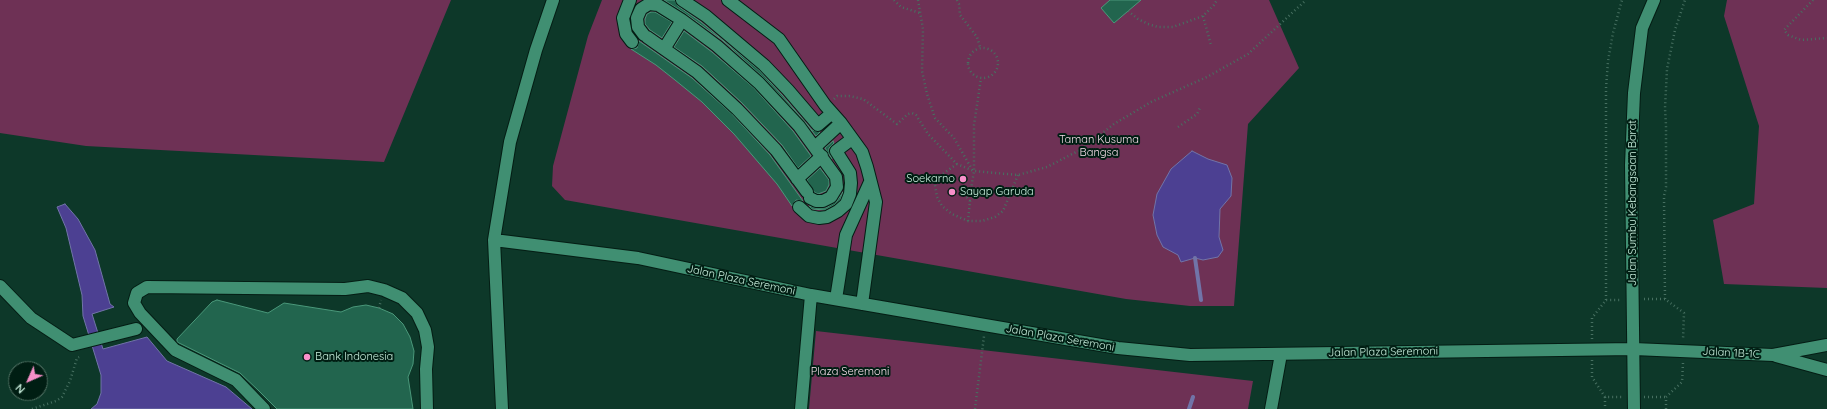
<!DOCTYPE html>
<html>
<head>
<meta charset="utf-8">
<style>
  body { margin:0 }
  #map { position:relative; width:1827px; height:409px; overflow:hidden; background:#0d3829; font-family:Quicksand,sans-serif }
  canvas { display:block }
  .north { position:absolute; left:8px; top:361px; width:40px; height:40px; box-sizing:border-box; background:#001e13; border:1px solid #507163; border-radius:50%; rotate:225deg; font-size:11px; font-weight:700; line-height:16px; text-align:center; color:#c7eddc }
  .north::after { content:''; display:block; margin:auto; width:14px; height:18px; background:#f890ca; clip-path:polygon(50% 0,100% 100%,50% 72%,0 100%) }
</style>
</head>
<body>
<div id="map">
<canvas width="1827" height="409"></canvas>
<div class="north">N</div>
</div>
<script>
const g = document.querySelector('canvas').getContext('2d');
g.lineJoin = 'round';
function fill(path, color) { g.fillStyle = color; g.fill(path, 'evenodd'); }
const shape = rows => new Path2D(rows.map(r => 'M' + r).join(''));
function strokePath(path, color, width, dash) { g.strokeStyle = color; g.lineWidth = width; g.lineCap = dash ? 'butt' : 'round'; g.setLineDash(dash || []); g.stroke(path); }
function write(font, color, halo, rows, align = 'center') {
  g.font = font + ' Quicksand,sans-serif'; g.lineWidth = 4; g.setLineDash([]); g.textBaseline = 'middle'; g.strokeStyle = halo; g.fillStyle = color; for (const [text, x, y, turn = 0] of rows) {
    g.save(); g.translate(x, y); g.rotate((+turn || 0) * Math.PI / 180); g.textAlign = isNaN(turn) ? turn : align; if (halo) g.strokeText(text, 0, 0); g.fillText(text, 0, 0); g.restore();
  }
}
fill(shape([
  [0,0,451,0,384,162,86,146,0,133],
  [602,0,1269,0,1299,68,1248,124,1234,306,1190,306,1126,299,565,200,552,186,553,166,588,36],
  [1727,0,1827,0,1827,288,1724,284,1713,220,1754,204,1759,126,1724,16],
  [816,331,1253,381,1248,409,809,409]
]), '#6e3155');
const water = shape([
  [1192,151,1208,159,1227,165,1232,178,1231,196,1220,209,1219,237,1223,250,1218,257,1203,260,1195,258,1181,262,1178,255,1163,247,1157,235,1153,215,1157,194,1171,169,1192,151],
  [65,204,78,219,95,250,110,304,114,307,92,314,103,349,147,337,167,361,226,387,252,409,91,409,97,404,101,393,101,375,83,316,82,295,66,228,57,207,65,204]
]);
fill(water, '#4c4092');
strokePath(water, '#7174a8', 1);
strokePath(shape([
  [1195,258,1201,300],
  [1189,409,1193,397]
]), '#7174a8', 4);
const building = shape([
  [664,0,675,0,678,6,701,22,759,70,782,95,812,130,820,132,816,136,804,121,764,78,722,40,686,14,664,0],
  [1110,0,1141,0,1114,23,1101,8,1110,0],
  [651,12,655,12,672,22,662,38,650,30,645,24,645,19,647,14,651,12],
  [684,31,712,52,754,88,793,131,811,156,798,168,782,145,742,103,702,66,674,47,684,31],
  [639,41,692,78,732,114,770,155,803,201,796,200,792,206,777,184,734,134,702,102,675,80,656,65,631,49,637,48,639,41],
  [833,141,834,143,829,148,829,151,832,159,825,148,833,141],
  [820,168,829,180,829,185,826,191,818,194,814,192,807,180,820,168],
  [843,192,840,200,834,205,825,210,812,209,809,206,816,208,826,208,837,201,843,192],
  [217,300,268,313,284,303,341,312,353,307,366,305,379,308,393,314,403,324,410,337,414,351,413,364,408,377,413,409,277,409,258,390,240,373,177,342,177,339,212,302,217,300]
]);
fill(building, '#22654e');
strokePath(building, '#4a987a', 1);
const minor = shape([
  [630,0,623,18,626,34,632,42],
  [682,0,706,16,764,65,788,90,818,125,832,113],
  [728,0,779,39,825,105,841,123,862,152,867,167,876,202,862,304],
  [644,35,638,27,637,18,641,9,649,4,658,5,682,20,717,46,759,83,799,126,836,177,837,187,831,197,823,201,816,201,810,198],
  [647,37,697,72,737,109,776,150,807,192],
  [664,49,682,20],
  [815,147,841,123],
  [797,179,822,156],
  [799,207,809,216,819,218,827,217,838,211,846,204,850,194,851,183,850,173,836,151,852,139],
  [494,240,638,258,811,295,1118,348,1190,355,1634,349,1773,355,1827,345],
  [0,286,31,318,72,345,136,329],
  [836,299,846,235,870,182],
  [1776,356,1827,370],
  [264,409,236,380,175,350,140,313,134,303,137,293,147,287,345,289,368,286,384,290,402,298,417,313,425,330,428,347,426,369,427,409],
  [502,409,494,240,510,142,536,50,553,0],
  [801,409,811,295],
  [1271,409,1281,354],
  [1634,409,1631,165,1634,93,1642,28,1654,0]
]);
strokePath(minor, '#041d14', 14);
strokePath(shape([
  [894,0,901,7,920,13],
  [918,0,923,29,922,71,927,94,935,118,954,138,973,171],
  [957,0,959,4,960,15,977,37,980,47],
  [1813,0,1784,30,1788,35,1801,40,1827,38],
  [1128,11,1138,19,1148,24,1158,27,1173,27,1203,16,1214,5,1217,0],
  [1203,16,1211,45],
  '968 63a15 15 0 1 1 30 0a15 15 0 1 1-30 0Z',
  [834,99,837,96,849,96,863,99,897,124,908,114,912,113,916,115,928,134,957,164,974,171,1018,175,1047,167,1082,149,1114,124,1151,102,1207,77,1248,54,1306,0],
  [1178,127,1197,114,1200,108],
  [957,164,937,178,935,185,937,197,942,206,952,214,968,221,982,221,995,217,1003,211,1018,175],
  [970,201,965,195,971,189,974,171,974,125,981,78],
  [968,221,970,201,976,195,971,189],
  [1644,299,1665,299,1684,313,1683,340],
  [1665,299,1664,196,1666,187,1666,125,1665,108,1667,69,1675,30,1685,0],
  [1606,300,1606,88,1608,61,1613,33,1622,0],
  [379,308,381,300],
  [1592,339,1592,318,1606,300,1621,300],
  [1592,360,1592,377,1605,397,1623,397],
  [1605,397,1605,409],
  [1644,397,1666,397],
  [32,409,56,401,62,397,70,381,77,358,79,357],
  [975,409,984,336],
  [1666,409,1666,397,1682,382,1683,363]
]), '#477061', 2.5, [1, 3]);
strokePath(minor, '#408f72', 12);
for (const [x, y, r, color] of [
  [963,179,4,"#f890ca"],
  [952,192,4,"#f890ca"],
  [307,357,4,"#f890ca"]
]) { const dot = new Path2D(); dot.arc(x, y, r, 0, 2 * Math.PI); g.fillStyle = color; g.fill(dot); strokePath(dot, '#001e13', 1.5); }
write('11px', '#f5dce8', '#001e13', [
  ["Taman Kusuma",1099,140],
  ["Bangsa",1099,153],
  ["Plaza Seremoni",850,372]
]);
write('11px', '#c7eddc', '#001e13', [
  ["Soekarno",955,179,"right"],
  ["Sayap Garuda",960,192],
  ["Bank Indonesia",315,357]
], 'left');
write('11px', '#c7eddc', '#001e13', [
  ["Jalan Sumbu Kebangsaan Barat",1633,203,-90],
  ["Jalan Plaza Seremoni",741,280,12],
  ["Jalan Plaza Seremoni",1060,338,10],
  ["Jalan Plaza Seremoni",1383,352,-1],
  ["Jalan 1B-1C",1731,353,3]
]);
</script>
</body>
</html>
